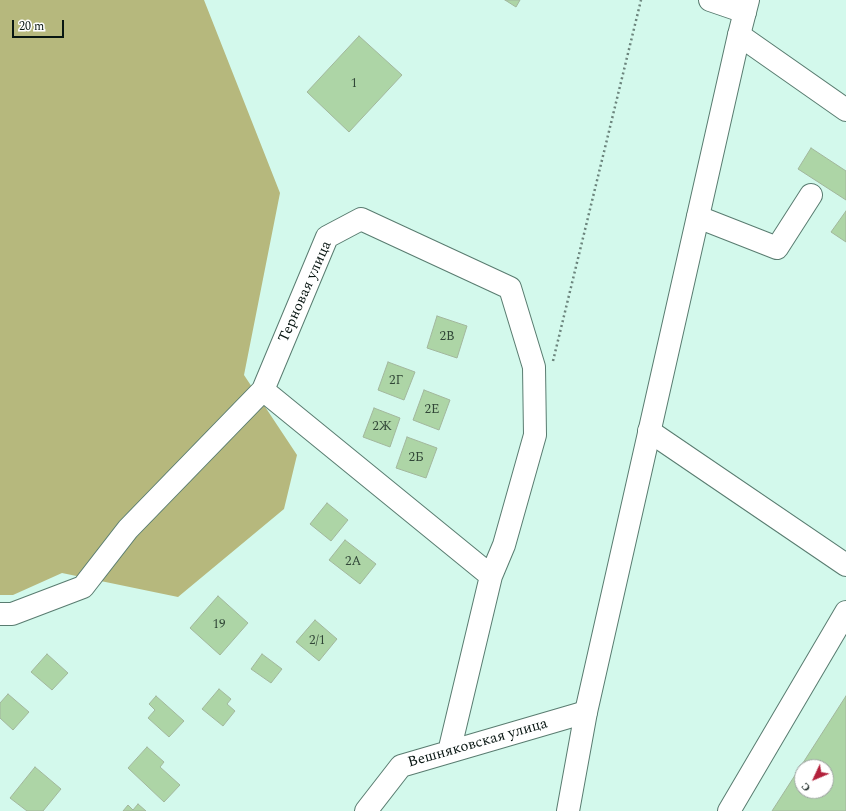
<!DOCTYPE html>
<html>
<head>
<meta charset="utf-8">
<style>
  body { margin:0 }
  #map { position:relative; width:846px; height:811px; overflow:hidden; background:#d3f9ec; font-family:Spectral,serif }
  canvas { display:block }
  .north { position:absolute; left:794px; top:759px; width:40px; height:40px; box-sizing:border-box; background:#fff; border:1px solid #9ca2a0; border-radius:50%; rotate:226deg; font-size:11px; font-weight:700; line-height:16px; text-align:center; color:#081612 }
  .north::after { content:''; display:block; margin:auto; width:14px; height:18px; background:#b3213c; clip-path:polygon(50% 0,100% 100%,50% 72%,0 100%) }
  .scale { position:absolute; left:12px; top:20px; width:52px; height:18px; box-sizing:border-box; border:2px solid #081612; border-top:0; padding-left:5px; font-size:12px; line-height:14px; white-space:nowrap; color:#081612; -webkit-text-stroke:3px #fff; paint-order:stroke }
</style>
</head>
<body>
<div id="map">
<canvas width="846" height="811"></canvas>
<div class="north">С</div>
<div class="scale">20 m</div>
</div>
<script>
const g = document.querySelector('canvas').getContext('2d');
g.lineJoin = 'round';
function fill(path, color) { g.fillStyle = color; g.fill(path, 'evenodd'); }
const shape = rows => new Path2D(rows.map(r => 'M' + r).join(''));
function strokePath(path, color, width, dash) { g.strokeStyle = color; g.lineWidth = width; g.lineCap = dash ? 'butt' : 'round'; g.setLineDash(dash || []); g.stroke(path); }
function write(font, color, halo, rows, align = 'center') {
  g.font = font + ' Spectral,serif'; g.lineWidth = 3; g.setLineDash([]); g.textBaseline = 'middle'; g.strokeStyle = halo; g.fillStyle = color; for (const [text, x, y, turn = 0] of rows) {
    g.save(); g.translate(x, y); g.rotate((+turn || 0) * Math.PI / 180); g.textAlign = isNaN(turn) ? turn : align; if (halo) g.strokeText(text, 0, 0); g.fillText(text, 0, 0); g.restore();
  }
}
fill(shape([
  [0,0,204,0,280,193,244,375,297,455,284,509,178,597,62,573,13,595,0,595]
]), '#b6b87d');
const building = shape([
  [505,0,520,0,516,7,505,0],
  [359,36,402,75,349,132,307,92,359,36],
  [811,148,846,171,846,200,798,169,811,148],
  [846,211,846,242,831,232,846,211],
  [437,316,467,326,457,358,427,348,437,316],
  [388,362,415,372,404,400,378,390,388,362],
  [424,390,450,400,439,430,413,420,424,390],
  [374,408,400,418,390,447,363,437,374,408],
  [407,437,437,448,426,478,396,468,407,437],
  [327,503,348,520,331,541,310,524,327,503],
  [345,540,376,564,360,584,329,560,345,540],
  [218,596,248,623,220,655,190,628,218,596],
  [315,620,337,639,319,661,296,642,315,620],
  [47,654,68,673,52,690,31,672,47,654],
  [262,654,282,669,271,683,251,669,262,654],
  [219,689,231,699,227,704,235,711,223,726,202,709,219,689],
  [8,694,29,712,13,730,0,718,0,703,8,694],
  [156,696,184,721,169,737,148,718,155,710,149,704,156,696],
  [846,696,846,811,772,811,846,696],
  [802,767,826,767,826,791,802,791,802,767],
  [147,747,164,762,160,767,180,785,164,802,128,768,147,747],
  [35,767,61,789,43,811,27,811,10,798,35,767],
  [138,804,146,811,123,811,128,805,133,810,138,804]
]);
fill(building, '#add5a6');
strokePath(building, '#a2b79d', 1);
const minor = shape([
  [710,0,745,12],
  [739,35,846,110],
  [698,217,777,248,811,195],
  [263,390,491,576,449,752],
  [649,431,846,565],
  [0,614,12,614,83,587,128,529,263,390,327,237,361,219,510,288,534,367,535,435,504,545,491,576],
  [366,811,401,766,586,712],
  [729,811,846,612]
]);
const major = shape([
  [568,811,586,712,739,35,748,0]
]);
strokePath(minor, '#597c70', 24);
strokePath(major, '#597c70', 24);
strokePath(shape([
  [553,361,641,0]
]), '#6b847c', 2.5, [2, 3]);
strokePath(minor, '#fff', 22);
strokePath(major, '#fff', 22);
write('13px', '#314637', null, [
  ["1",354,84],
  ["2В",447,337],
  ["2Г",396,381],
  ["2Е",432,410],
  ["2Ж",382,427],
  ["2Б",416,458],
  ["2А",353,562],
  ["19",219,625],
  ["2/1",317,641]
]);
write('15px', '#081612', '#fff', [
  ["Терновая улица",306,292,-66],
  ["Вешняковская улица",478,744,-16]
]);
</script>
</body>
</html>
